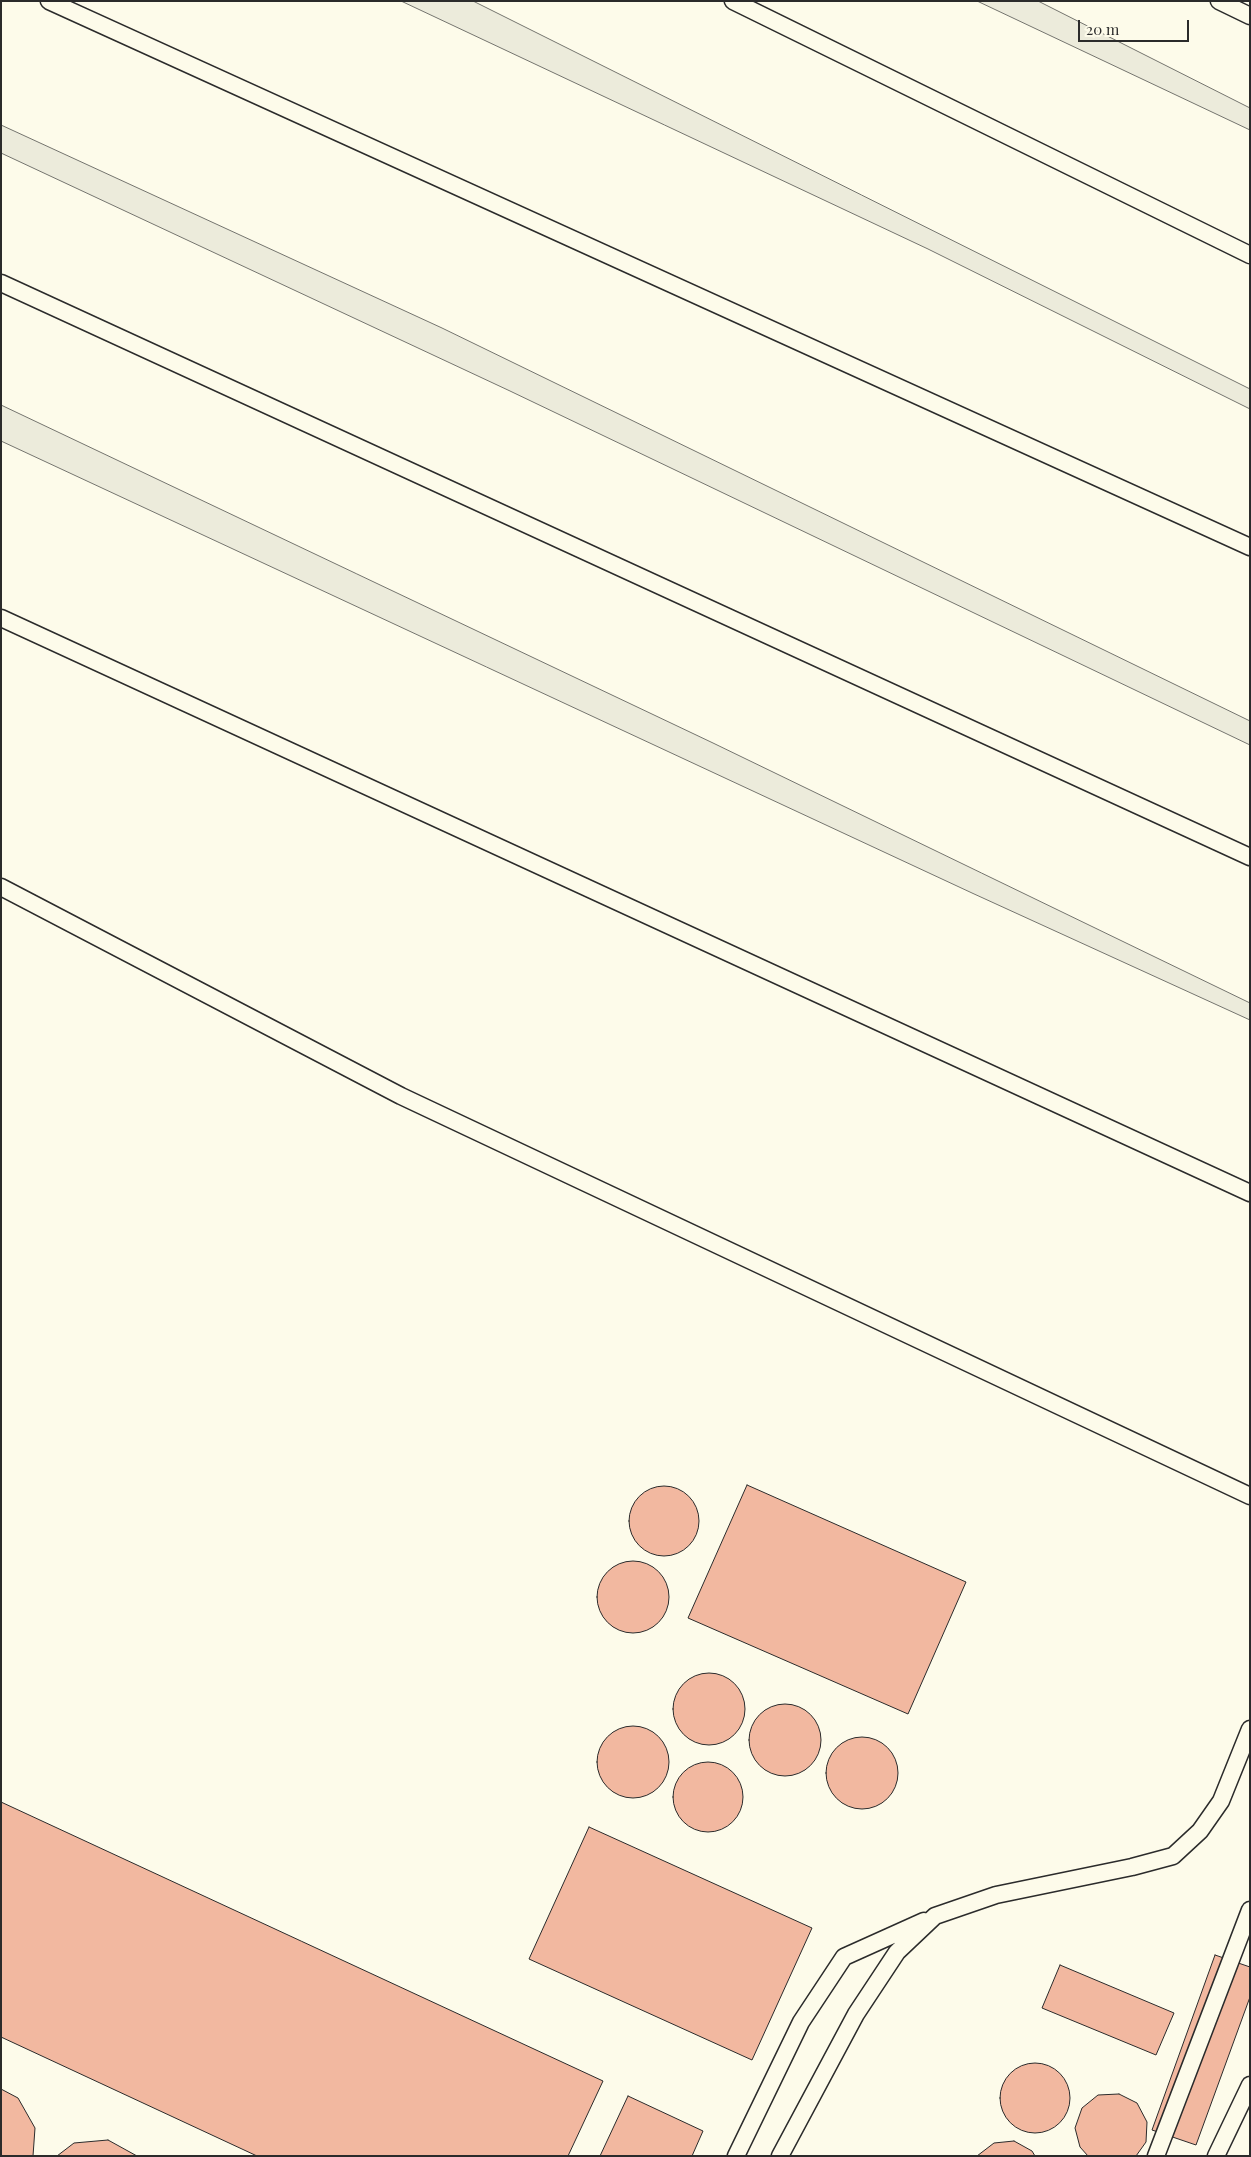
<!DOCTYPE html>
<html>
<head>
<meta charset="utf-8">
<style>
  body { margin:0 }
  #map { position:relative; width:1251px; height:2157px; overflow:hidden; background:#fdfbea; font-family:"Playfair Display",serif }
  canvas { display:block }
  .frame { position:absolute; inset:0; border:2px solid #2b2b2b; pointer-events:none }
  .scale { position:absolute; left:1078px; top:20px; width:111px; height:22px; box-sizing:border-box; border:2px solid #2b2b2b; border-top:0; padding-left:6px; font-size:15px; line-height:18px; white-space:nowrap; color:#2b2b2b; -webkit-text-stroke:4px #fdfbea; paint-order:stroke }
</style>
</head>
<body>
<div id="map">
<canvas width="1251" height="2157"></canvas>
<div class="frame"></div>
<div class="scale">20 m</div>
</div>
<script>
const g = document.querySelector('canvas').getContext('2d');
g.lineJoin = 'round';
function fill(path, color) { g.fillStyle = color; g.fill(path, 'evenodd'); }
const shape = rows => new Path2D(rows.map(r => 'M' + r).join(''));
function strokePath(path, color, width, dash) { g.strokeStyle = color; g.lineWidth = width; g.lineCap = dash ? 'butt' : 'round'; g.setLineDash(dash || []); g.stroke(path); }
const green = shape([
  [401,1,473,1,1250,389,1250,409,928,249,401,1],
  [977,1,1038,1,1250,108,1250,130,977,1],
  [1,125,442,328,1250,721,1250,745,510,391,1,153,1,125],
  [1,405,713,743,1250,1003,1250,1020,972,893,1,441,1,405]
]);
fill(green, '#ecebdb');
strokePath(green, '#74746e', 1);
const building = shape([
  [747,1485,966,1582,908,1714,688,1618,747,1485],
  '629 1521a35 35 0 1 1 70 0a35 35 0 1 1-70 0Z',
  '597 1597a36 36 0 1 1 72 0a36 36 0 1 1-72 0Z',
  '673 1709a36 36 0 1 1 72 0a36 36 0 1 1-72 0Z',
  '749 1740a36 36 0 1 1 72 0a36 36 0 1 1-72 0Z',
  '597 1762a36 36 0 1 1 72 0a36 36 0 1 1-72 0Z',
  '826 1773a36 36 0 1 1 72 0a36 36 0 1 1-72 0Z',
  '673 1797a35 35 0 1 1 70 0a35 35 0 1 1-70 0Z',
  [1,1802,603,2081,568,2156,257,2156,1,2037,1,1802],
  [589,1827,812,1928,752,2060,529,1959,589,1827],
  [1215,1955,1250,1967,1250,1997,1196,2145,1152,2130,1215,1955],
  [1060,1965,1174,2013,1156,2055,1042,2008,1060,1965],
  '1000 2098a35 35 0 1 1 70 0a35 35 0 1 1-70 0Z',
  [1,2089,18,2098,35,2128,33,2156,1,2156,1,2089],
  [1119,2094,1137,2103,1147,2122,1146,2142,1136,2156,1088,2156,1080,2147,1075,2128,1082,2108,1098,2095,1119,2094],
  [628,2096,703,2131,692,2156,600,2156,628,2096],
  [108,2140,137,2156,57,2156,74,2143,108,2140],
  [1014,2141,1032,2151,1035,2156,977,2156,994,2143,1014,2141]
]);
fill(building, '#f2b8a0');
strokePath(building, '#2b2b2b', 1);
const service = shape([
  [49,1,1250,547],
  [733,1,1250,255],
  [1219,1,1250,16],
  [1,283,1250,857],
  [1,618,1250,1193],
  [1,887,401,1096,1250,1496],
  [736,2156,801,2022,844,1957,924,1921],
  [780,2156,856,2014,897,1952,935,1916,996,1895,1132,1867,1173,1856,1200,1831,1221,1801,1250,1729],
  [1156,2156,1250,1910],
  [1216,2156,1250,2085]
]);
strokePath(service, '#2b2b2b', 19);
strokePath(service, '#fdfbea', 16);
</script>
</body>
</html>
